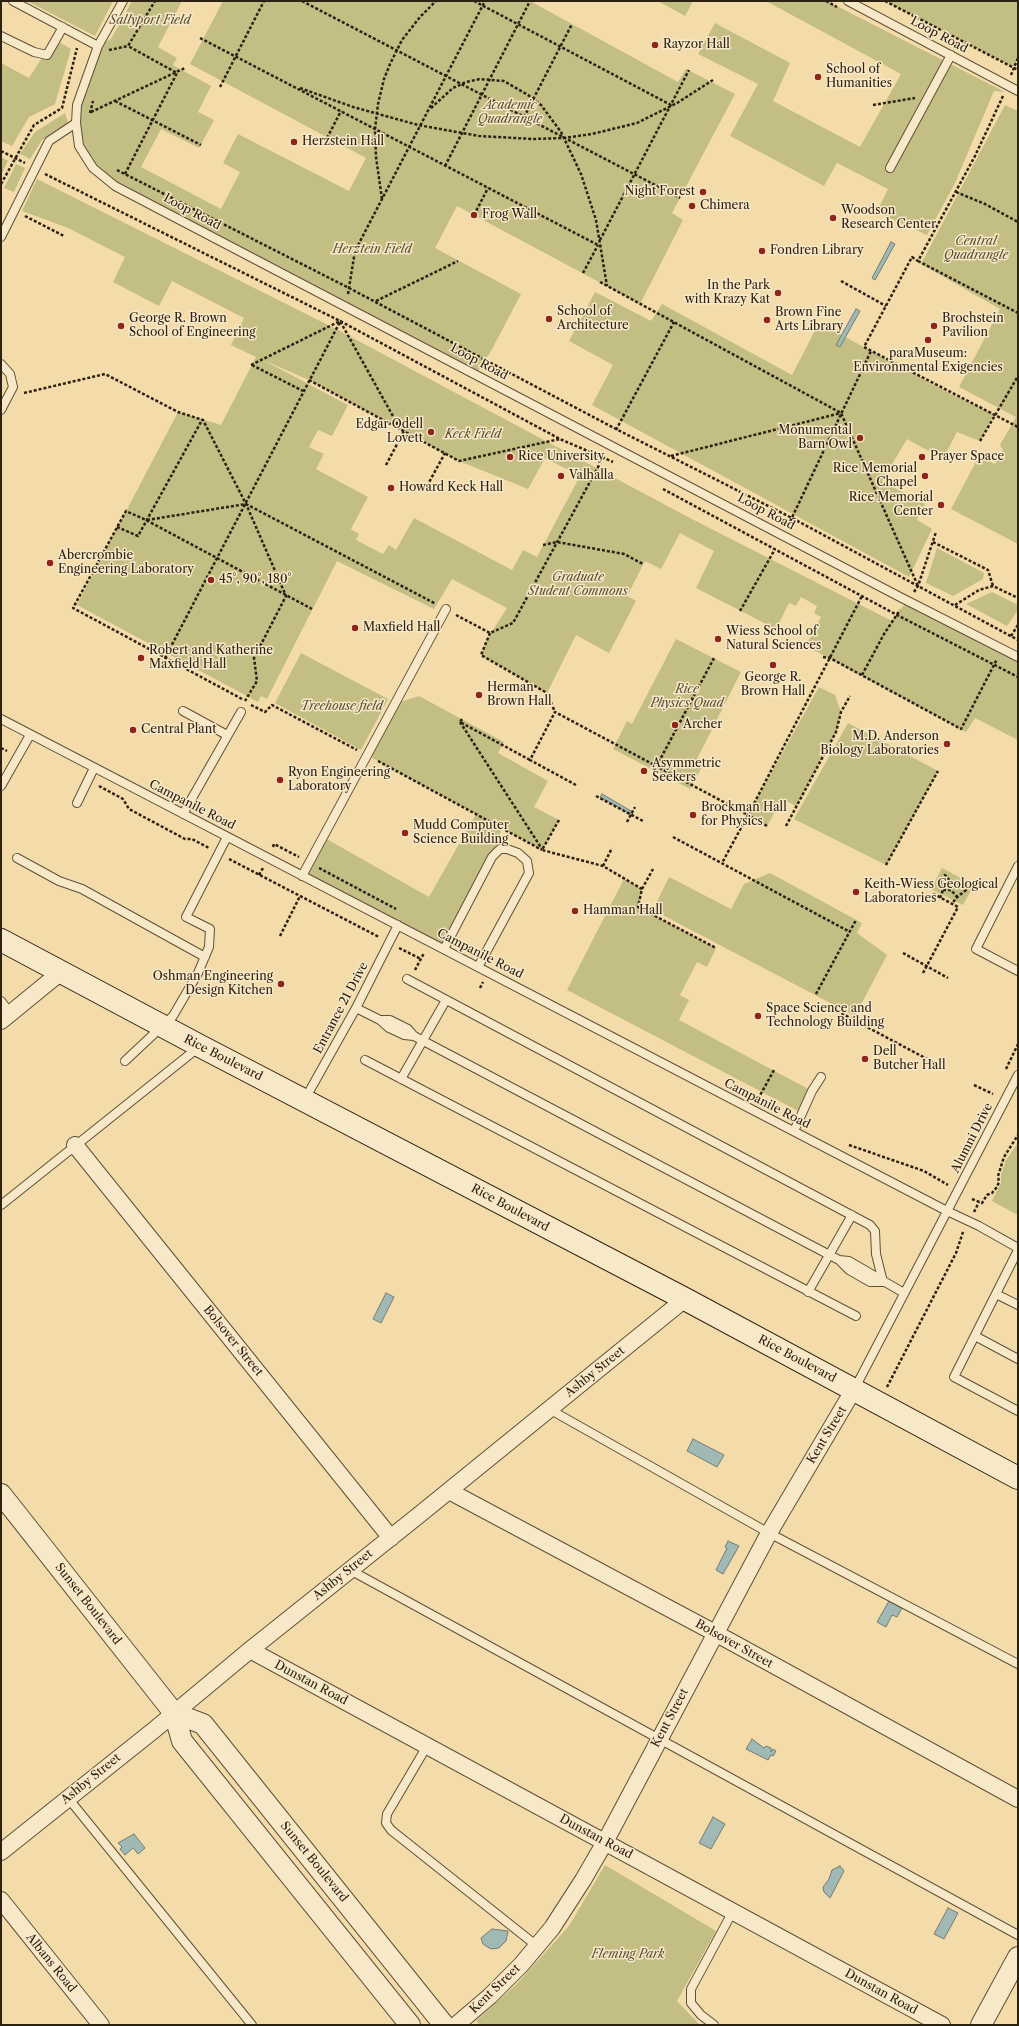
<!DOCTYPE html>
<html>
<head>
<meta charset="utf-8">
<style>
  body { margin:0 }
  #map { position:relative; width:1019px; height:2026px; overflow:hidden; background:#f3dcaa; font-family:"Libre Caslon Text",serif }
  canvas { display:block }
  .frame { position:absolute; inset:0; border:2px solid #2d2112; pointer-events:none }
</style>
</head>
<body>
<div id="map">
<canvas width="1019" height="2026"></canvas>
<div class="frame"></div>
</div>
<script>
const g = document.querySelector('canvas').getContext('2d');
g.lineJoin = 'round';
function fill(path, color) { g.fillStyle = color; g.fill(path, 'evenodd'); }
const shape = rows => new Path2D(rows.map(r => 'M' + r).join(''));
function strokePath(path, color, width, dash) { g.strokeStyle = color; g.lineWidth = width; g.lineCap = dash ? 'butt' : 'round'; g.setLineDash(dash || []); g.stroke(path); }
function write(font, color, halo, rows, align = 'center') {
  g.font = font + ' "Libre Caslon Text",serif'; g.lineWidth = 3; g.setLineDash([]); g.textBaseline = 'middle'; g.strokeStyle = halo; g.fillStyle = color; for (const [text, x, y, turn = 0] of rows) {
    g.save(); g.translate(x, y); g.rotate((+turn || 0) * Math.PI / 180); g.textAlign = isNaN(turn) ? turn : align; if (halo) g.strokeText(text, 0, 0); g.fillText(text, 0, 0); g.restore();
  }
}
fill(shape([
  [27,1,113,1,95,36],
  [132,1,182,1,158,47,177,58,173,65,211,86,198,112,214,120,199,148,161,129,141,167,221,209,240,172,223,163,238,134,349,191,366,158,190,64,223,1,530,1,678,82,686,69,735,94,672,213,683,220,640,304,457,206,435,248,521,294,491,351,476,374,115,186,93,168,78,142,76,123,98,46,111,39],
  [658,1,693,1,685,16],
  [766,1,827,1,1005,92,994,91,955,183,927,235,877,212,888,189,837,163,824,186,730,136,758,84,698,54,715,23,790,63,773,101,860,147,901,74],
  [885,1,1018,1,1018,58,1013,67],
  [54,39,71,49,55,104,29,117,12,146,1,141,1,63,29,78],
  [1005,105,1018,111,1018,544,951,509,979,456,995,464,1003,450,1000,445,1016,417,959,387,1000,309,921,264],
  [65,113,68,123,42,140,30,159,20,154,35,132],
  [1,157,8,161,1,175],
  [16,164,25,168,14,192,4,188],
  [37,179,336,329,688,517,892,621,907,601,1018,657,1018,740,975,718,966,732,806,646,821,617,814,613,817,606,801,597,796,606,789,603,776,629,696,588,714,551,680,533,661,569,645,561,627,596,636,601,609,653,576,635,547,693,481,655,491,633,507,608,452,579,434,609,337,561,267,699,261,696,258,702,77,605,178,412,221,425,256,357,231,345,244,318,172,281,159,306,113,282,125,257,68,228,22,211],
  [263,360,309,380,459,461,528,489,545,458,580,476,537,557,523,550,512,570,414,518,396,550,389,545,383,554,356,540,359,534,351,529,368,497,316,469,324,454,309,447,318,430,332,436,348,405],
  [595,292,651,321,662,304,792,375,819,323,955,396,994,414,980,441,957,432,943,459,907,439,882,481,925,504,917,520,932,529,909,577,592,405,613,365,569,341],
  [937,548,984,573,983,579,953,596,926,583],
  [992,592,1018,605,1018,610,1007,626,966,604],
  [676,639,741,672,697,759,704,763,690,789,613,749,627,721,632,724],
  [301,653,388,699,361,750,275,703],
  [819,687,835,695,841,712,836,732,796,806,782,799,767,826,748,815],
  [419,696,504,742,498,753,548,781,534,807,559,820,542,850,502,828,492,857,444,949,302,876,323,837,429,897,476,814,367,755,394,704],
  [848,723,938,771,886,865,794,819],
  [942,868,974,885,963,905,931,889],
  [770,873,862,923,857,933,887,955,855,1016,653,910,669,877,731,909,744,884],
  [624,879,642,889,638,907,716,948,707,967,697,962,680,995,689,1000,679,1020,812,1091,802,1113,567,990],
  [1018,1143,1018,1215,992,1201,1001,1183,1001,1175,1006,1160],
  [605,1865,716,1931,677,2001,700,2025,480,2025,476,2021,516,1985,569,1926]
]), '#c2be84');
const water = shape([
  [891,242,895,244,875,280,872,278,891,242],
  [856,309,860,311,840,347,836,345,856,309],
  [602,794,633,812,632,815,600,797,602,794],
  [386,1293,394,1297,381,1323,373,1319,386,1293],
  [693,1439,724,1455,717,1467,687,1451,693,1439],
  [728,1541,739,1546,723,1574,716,1570,727,1548,725,1547,728,1541],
  [889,1601,902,1608,897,1617,892,1615,886,1627,877,1622,889,1601],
  [752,1739,764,1748,766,1746,771,1748,771,1752,773,1749,776,1751,773,1756,771,1755,768,1760,746,1749,752,1739],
  [713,1817,725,1824,711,1849,699,1843,713,1817],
  [134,1834,145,1848,138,1854,133,1848,125,1855,120,1849,122,1847,118,1843,134,1834],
  [840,1866,844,1871,843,1873,830,1898,824,1892,823,1887,829,1879,832,1870,840,1866],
  [948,1908,958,1913,944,1939,934,1934,948,1908],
  [492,1929,508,1931,506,1941,499,1948,491,1949,483,1944,481,1938,492,1929]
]);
fill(water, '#a1b9b5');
strokePath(water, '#737c74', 1);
const service = shape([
  [13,1,98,46],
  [123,1,98,46,77,105,76,123,79,146,93,168,115,186,900,597,1018,657],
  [848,1,1018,91],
  [1,36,34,52,47,55,63,27],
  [890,168,951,55],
  [1,237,49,141,76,123],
  [1,364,10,374,13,387,1,410],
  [183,711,227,735],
  [1,719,947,1211,979,1226,1018,1248],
  [1,786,30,735],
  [77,803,94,768],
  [183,814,241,712],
  [17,858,59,881,82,889,205,957],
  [1018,866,976,949,1018,971],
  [302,876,446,609],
  [444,949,492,857,500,849,507,849,518,853,527,861,529,873,478,967],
  [407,979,870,1225,875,1231,876,1254,883,1282],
  [1,1001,10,1013],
  [356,1008,380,1020,389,1028,404,1035,414,1036],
  [380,1020,390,1020,408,1029,414,1036,839,1260,849,1270,870,1282,883,1282],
  [365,1060,856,1316],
  [125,1061,173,1016,198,973,209,947,210,929,186,917,227,837],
  [401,1079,446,1000],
  [305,1099,356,1008,398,925],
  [794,1131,812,1091,821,1077],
  [1,1205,199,1047],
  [1018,1250,954,1377,1018,1411],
  [839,1260,849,1261,904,1293],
  [808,1292,852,1215],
  [996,1294,1018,1305],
  [975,1336,1018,1359],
  [855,1388,1018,1075],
  [549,1409,769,1533,1018,1664],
  [350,1570,1018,1935],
  [427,1746,387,1814,386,1823,391,1830,537,1946],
  [68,1798,252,2025],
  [714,2025,701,2015,691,2003,691,1989,733,1911]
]);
const minor = shape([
  [1,1021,61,972],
  [75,1145,391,1538],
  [449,1491,715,1633,1018,1799],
  [250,1650,942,2025],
  [1,1852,154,1730,250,1650,419,1515,685,1299],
  [1,1900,101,2025],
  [456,2025,490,1996,521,1965,552,1928,583,1880,605,1842,769,1533,854,1389]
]);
const tertiary = shape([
  [1,1494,174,1713,182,1741,410,2025],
  [174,1713,203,1724,444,2025],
  [981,2025,1018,1957]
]);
const secondary = shape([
  [1,940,200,1046,685,1299,1018,1478]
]);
strokePath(service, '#5e5038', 10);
strokePath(minor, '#5e5038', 18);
strokePath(tertiary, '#5e5038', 22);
strokePath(secondary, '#2d2112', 24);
strokePath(shape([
  [302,1,680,198],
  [474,1,671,105],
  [826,1,837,7],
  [885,1,1018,70],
  [200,38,598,245],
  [109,50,128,46,155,1],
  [1011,75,1018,58],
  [220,87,264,1],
  [300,88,353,107,418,125,479,136,533,139,564,138,592,134,637,123,677,103,713,80],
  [1003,96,975,156,918,261,912,257,864,347,1018,427],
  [115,101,201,145],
  [873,105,915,98],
  [431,108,453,88,466,82,480,79,504,81,528,95,541,105,561,132,581,174,596,220,607,286],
  [91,112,185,68],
  [90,113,93,101],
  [524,117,572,24],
  [327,138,341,111],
  [1,151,25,163],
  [445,166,530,1],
  [117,170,349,288,616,429,792,518,1018,640],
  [45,174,340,321,560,439,613,462],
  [125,174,177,73,128,46],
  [1,184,34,125,62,108,77,48],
  [956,192,985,204,1018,222],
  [382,199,376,157,375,129,378,104,384,79,390,64,402,40,420,17,436,1],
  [474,215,488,188],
  [25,216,64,236],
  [600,240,689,70],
  [918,261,1018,313],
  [583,273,598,245],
  [841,281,886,306],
  [600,282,841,413,918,586],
  [348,294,355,251,485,1],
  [376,301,458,261],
  [251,365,340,321,399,427],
  [252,365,303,391],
  [309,380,459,461,560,439],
  [24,393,105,374,178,412,203,420,246,504,286,596,254,658,257,681,245,701],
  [616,430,674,322],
  [980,441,1018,376],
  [671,456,841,413],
  [386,465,404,431],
  [427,486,445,453],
  [663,489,897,615,1018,677],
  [147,520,246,504,436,604],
  [788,526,871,351],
  [117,527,138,536,202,420],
  [933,542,988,570,993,586],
  [543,545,557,542,624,554,643,564],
  [914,592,918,586,936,532],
  [955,605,979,590,993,586,1018,598],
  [740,611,775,549],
  [456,615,490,633,513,623,603,458],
  [490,633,481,655,547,693,555,712],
  [1011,636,1018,625],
  [823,657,830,658,961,729,997,659],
  [165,658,341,320],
  [862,675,884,634,900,610],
  [242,699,73,608,126,511,146,520,312,609],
  [251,705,265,712,272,705,357,750],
  [462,719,460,722,530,760],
  [460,722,542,849],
  [1,748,7,751],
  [378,761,542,850],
  [654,771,714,658],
  [576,785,530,760,555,712,748,815,722,863],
  [99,786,123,799,129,809,185,839,192,839,209,848],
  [596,796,643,821],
  [559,820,542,850,603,866,642,889,638,907,716,948],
  [627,822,635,807],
  [767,826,748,815,862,596],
  [786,826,836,732,841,712,850,696],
  [673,837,850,932],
  [273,847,274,844,299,857],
  [229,859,379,937],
  [886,865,938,771],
  [603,866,612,848],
  [319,868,396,909],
  [259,875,263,868],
  [642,889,653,869],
  [943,890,951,890,957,897],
  [940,898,943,890,940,880,945,875,952,883,963,883,966,890,956,898,952,904],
  [280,936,300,896],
  [399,948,421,959],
  [903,953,948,978],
  [415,970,424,953],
  [923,973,958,907,932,893],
  [480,988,483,982],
  [816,994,856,920],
  [837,1011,942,1067],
  [1006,1069,1018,1044],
  [974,1085,993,1094],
  [758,1099,774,1070],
  [849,1145,924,1171,948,1185],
  [972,1199,982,1203,987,1195,992,1193,997,1187,999,1182,998,1176,1004,1157,1018,1135],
  [974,1212,979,1202],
  [887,1387,956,1253,963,1232]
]), '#2d2112', 2.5, [3, 2]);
strokePath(service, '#f7e8c8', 8);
strokePath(minor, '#f7e8c8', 16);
strokePath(tertiary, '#f7e8c8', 20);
strokePath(secondary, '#f7e8c8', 22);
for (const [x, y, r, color] of [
  [655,45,4,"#8f2418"],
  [818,77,4,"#8f2418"],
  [294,142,4,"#8f2418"],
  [703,192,4,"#8f2418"],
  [692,206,4,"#8f2418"],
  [474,215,4,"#8f2418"],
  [833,218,4,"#8f2418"],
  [762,251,4,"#8f2418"],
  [778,293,4,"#8f2418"],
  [549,319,4,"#8f2418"],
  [767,320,4,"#8f2418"],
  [121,326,4,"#8f2418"],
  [934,326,4,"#8f2418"],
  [928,340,4,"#8f2418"],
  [431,432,4,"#8f2418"],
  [860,438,4,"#8f2418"],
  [510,457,4,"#8f2418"],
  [922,457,4,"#8f2418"],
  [561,476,4,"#8f2418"],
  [925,476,4,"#8f2418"],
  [391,488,4,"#8f2418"],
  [941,505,4,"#8f2418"],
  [50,563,4,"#8f2418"],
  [211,580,4,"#8f2418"],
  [355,628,4,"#8f2418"],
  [718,639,4,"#8f2418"],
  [141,658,4,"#8f2418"],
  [773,665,4,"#8f2418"],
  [479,695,4,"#8f2418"],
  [675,725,4,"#8f2418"],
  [133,730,4,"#8f2418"],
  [947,744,4,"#8f2418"],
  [644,771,4,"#8f2418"],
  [280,780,4,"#8f2418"],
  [693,815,4,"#8f2418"],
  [405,833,4,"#8f2418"],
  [856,892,4,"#8f2418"],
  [575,911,4,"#8f2418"],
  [281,984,4,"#8f2418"],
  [758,1016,4,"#8f2418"],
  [865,1059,4,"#8f2418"]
]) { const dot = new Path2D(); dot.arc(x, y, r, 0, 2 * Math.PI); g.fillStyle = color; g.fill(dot); strokePath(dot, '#f7e8c8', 1.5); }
write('italic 12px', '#5a5034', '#f7e8c8', [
  ["Sallyport Field",150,21],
  ["Academic",510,106],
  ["Quadrangle",510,120],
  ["Central",976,242],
  ["Quadrangle",976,256],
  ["Herztein Field",372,250],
  ["Keck Field",473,435],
  ["Graduate",578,578],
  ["Student Commons",578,592],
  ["Rice",687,690],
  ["Physics Quad",687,704],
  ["Treehouse field",342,707],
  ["Fleming Park",628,1955]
]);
write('12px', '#2d2112', '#f7e8c8', [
  ["Loop Road",939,35,28],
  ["Loop Road",192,212,28],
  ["Loop Road",479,362,28],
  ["Loop Road",766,512,28],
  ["Campanile Road",192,805,27],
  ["Campanile Road",480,954,27],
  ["Entrance 21 Drive",341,1008,-62],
  ["Rice Boulevard",223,1058,27],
  ["Campanile Road",767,1104,27],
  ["Alumni Drive",972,1138,-63],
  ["Rice Boulevard",510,1208,28],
  ["Bolsover Street",233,1341,51],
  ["Rice Boulevard",797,1359,28],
  ["Ashby Street",595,1372,-39],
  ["Kent Street",827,1435,-59],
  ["Ashby Street",343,1575,-39],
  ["Sunset Boulevard",88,1604,52],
  ["Bolsover Street",734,1644,29],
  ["Dunstan Road",311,1683,28],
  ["Kent Street",670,1718,-62],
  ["Ashby Street",91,1779,-39],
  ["Dunstan Road",596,1837,28],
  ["Sunset Boulevard",314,1862,51],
  ["Albans Road",51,1963,51],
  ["Kent Street",495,1989,-44],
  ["Dunstan Road",881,1992,29]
]);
write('12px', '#2d2112', '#f7e8c8', [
  ["Rayzor Hall",663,45],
  ["School of",826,70],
  ["Humanities",826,84],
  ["Herzstein Hall",302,142],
  ["Night Forest",695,192,"right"],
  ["Chimera",700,206],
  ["Woodson",841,211],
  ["Research Center",841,225],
  ["Frog Wall",482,215],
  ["Fondren Library",770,251],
  ["In the Park",770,286,"right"],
  ["with Krazy Kat",770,300,"right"],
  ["School of",557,312],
  ["Architecture",557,326],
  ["Brown Fine",775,313],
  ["Arts Library",775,327],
  ["George R. Brown",129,319],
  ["School of Engineering",129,333],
  ["Brochstein",942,319],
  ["Pavilion",942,333],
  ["paraMuseum:",928,354,"center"],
  ["Environmental Exigencies",928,368,"center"],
  ["Edgar Odell",423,425,"right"],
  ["Lovett",423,439,"right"],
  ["Monumental",852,431,"right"],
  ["Barn Owl",852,445,"right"],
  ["Rice University",518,457],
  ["Prayer Space",930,457],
  ["Rice Memorial",917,469,"right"],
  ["Chapel",917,483,"right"],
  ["Valhalla",569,476],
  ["Howard Keck Hall",399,488],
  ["Rice Memorial",933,498,"right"],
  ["Center",933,512,"right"],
  ["Abercrombie",58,556],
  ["Engineering Laboratory",58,570],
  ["45°, 90°, 180°",219,580],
  ["Maxfield Hall",363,628],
  ["Wiess School of",726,632],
  ["Natural Sciences",726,646],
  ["Robert and Katherine",149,651],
  ["Maxfield Hall",149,665],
  ["George R.",773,678,"center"],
  ["Brown Hall",773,692,"center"],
  ["Herman",487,688],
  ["Brown Hall",487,702],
  ["Archer",683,725],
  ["Central Plant",141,730],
  ["M.D. Anderson",939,737,"right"],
  ["Biology Laboratories",939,751,"right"],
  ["Asymmetric",652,764],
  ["Seekers",652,778],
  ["Ryon Engineering",288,773],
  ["Laboratory",288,787],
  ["Brockman Hall",701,808],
  ["for Physics",701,822],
  ["Mudd Computer",413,826],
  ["Science Building",413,840],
  ["Keith-Wiess Geological",864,885],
  ["Laboratories",864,899],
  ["Hamman Hall",583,911],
  ["Oshman Engineering",273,977,"right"],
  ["Design Kitchen",273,991,"right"],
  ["Space Science and",766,1009],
  ["Technology Building",766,1023],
  ["Dell",873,1052],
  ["Butcher Hall",873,1066]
], 'left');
</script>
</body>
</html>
